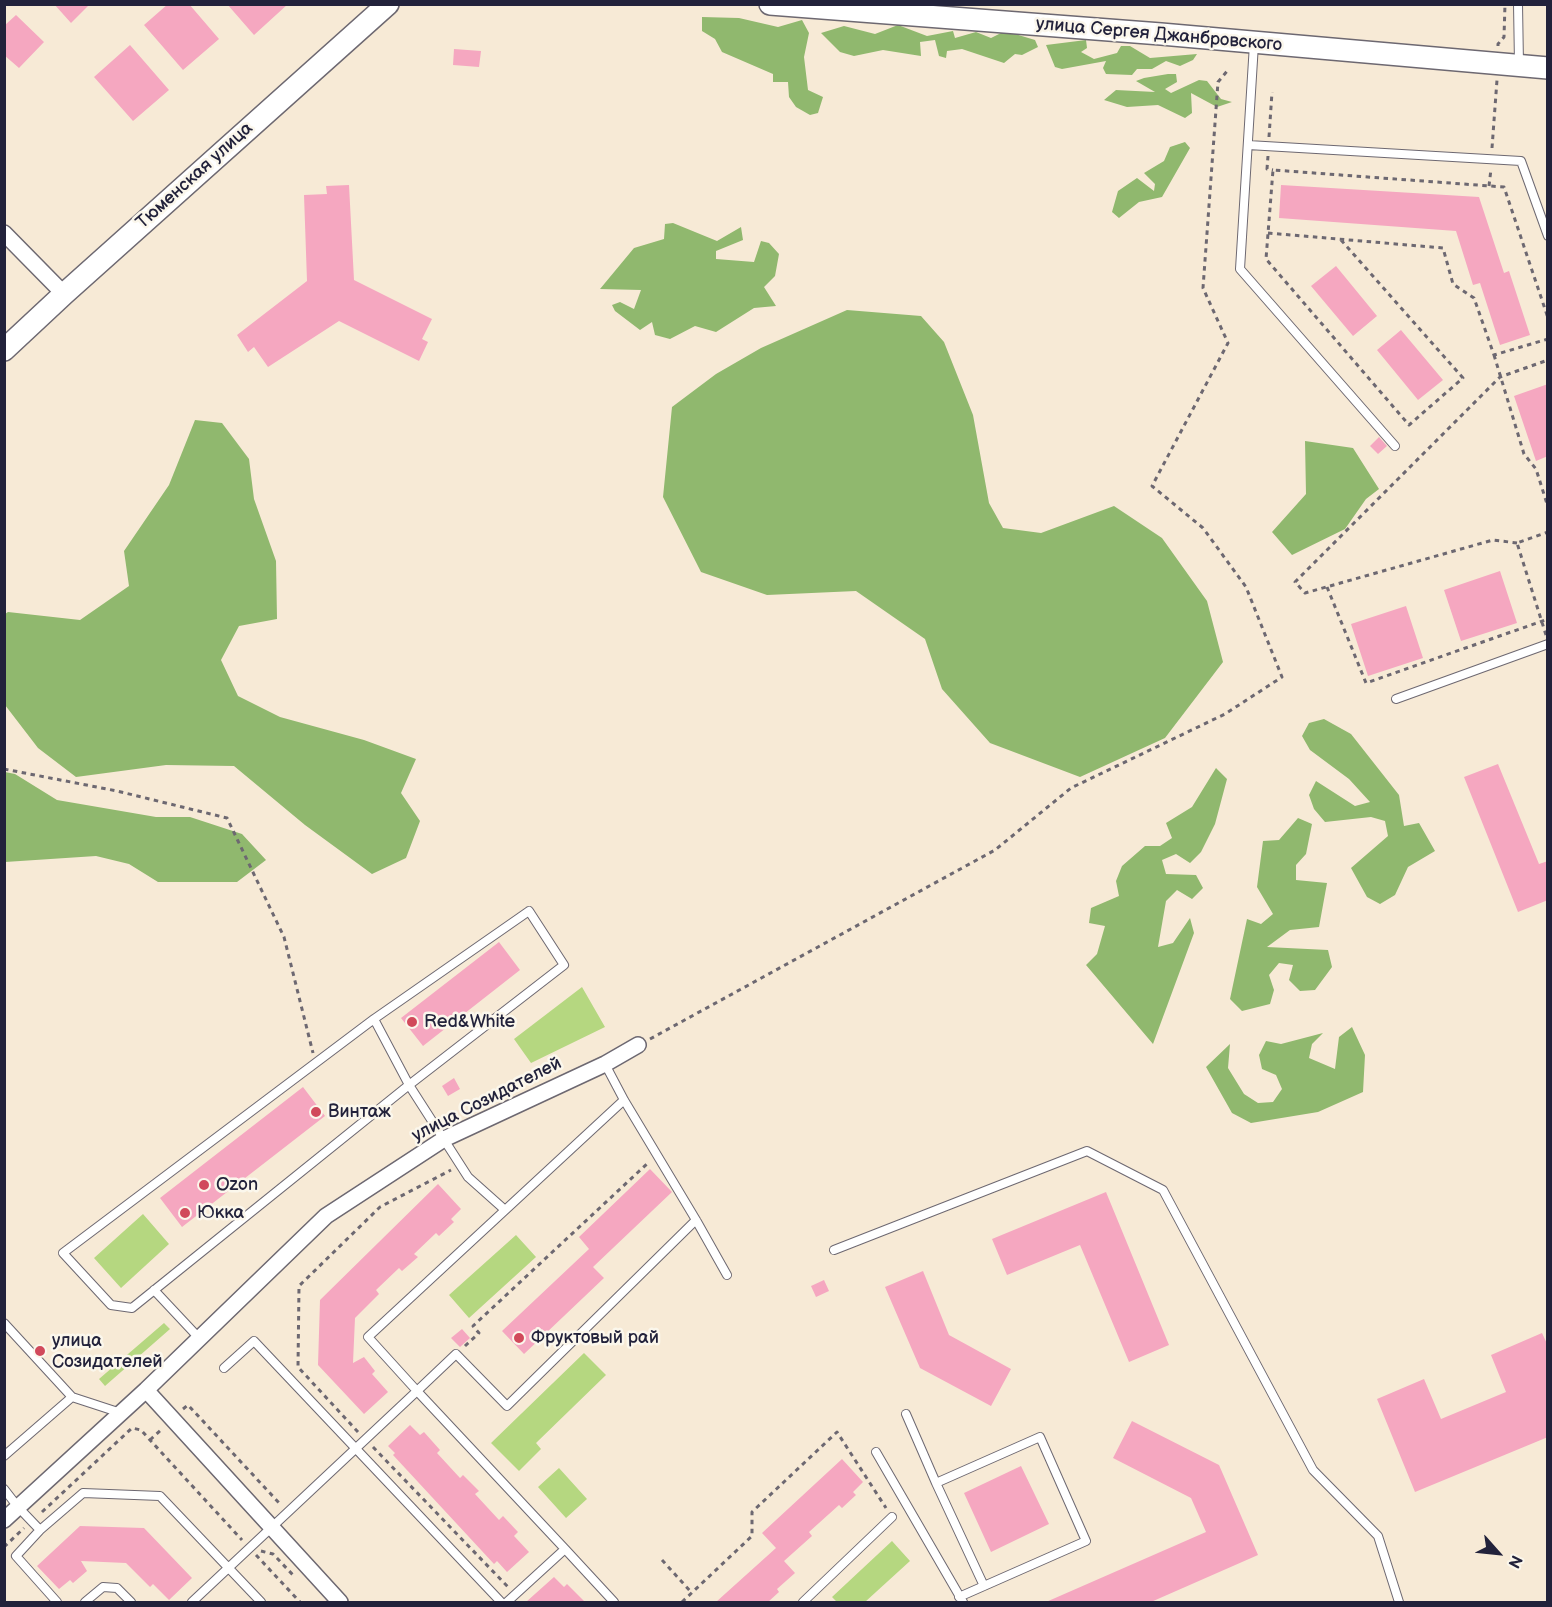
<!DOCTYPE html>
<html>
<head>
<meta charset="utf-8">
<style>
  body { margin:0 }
  #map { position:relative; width:1552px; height:1607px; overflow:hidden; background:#f7ead6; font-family:"Balsamiq Sans",sans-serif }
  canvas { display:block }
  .frame { position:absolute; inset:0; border:6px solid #22223b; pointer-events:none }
  .north { position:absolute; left:1468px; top:1523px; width:60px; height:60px; -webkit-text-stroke:4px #fbf7ec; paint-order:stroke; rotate:117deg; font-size:16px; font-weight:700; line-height:24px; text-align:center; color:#22223b }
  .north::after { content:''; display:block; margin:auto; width:21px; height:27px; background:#22223b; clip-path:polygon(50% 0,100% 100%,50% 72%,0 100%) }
</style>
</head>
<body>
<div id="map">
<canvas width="1552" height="1607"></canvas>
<div class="frame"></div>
<div class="north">N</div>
</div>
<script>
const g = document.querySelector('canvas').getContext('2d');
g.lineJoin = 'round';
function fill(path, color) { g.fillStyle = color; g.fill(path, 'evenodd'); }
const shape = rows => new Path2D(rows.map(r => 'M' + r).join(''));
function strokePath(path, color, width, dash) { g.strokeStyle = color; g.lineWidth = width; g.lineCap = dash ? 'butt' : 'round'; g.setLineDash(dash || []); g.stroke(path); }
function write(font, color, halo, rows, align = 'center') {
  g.font = font + ' "Balsamiq Sans",sans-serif'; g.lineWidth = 5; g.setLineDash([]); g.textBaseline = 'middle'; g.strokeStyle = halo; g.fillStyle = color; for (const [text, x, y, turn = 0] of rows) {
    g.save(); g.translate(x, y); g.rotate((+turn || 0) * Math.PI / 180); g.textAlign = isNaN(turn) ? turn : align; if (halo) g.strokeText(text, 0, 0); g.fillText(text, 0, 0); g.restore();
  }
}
fill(shape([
  [582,987,605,1027,531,1063,514,1039],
  [143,1214,169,1244,121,1288,94,1258],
  [516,1235,536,1257,469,1318,449,1295],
  [164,1323,170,1329,105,1386,99,1379],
  [584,1353,606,1375,536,1443,541,1449,519,1471,491,1443],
  [559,1468,587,1499,566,1518,538,1487],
  [892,1541,910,1561,865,1602,837,1602,832,1597]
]), '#b5d780');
fill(shape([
  [702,17,739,18,778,27,802,20,809,33,804,57,808,90,823,97,818,113,810,115,796,107,789,97,788,82,773,82,773,74,722,52,715,39,702,31],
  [898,25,927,36,953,31,955,38,976,32,991,38,1005,31,1035,40,1038,47,1022,55,1015,54,1004,63,962,49,947,51,946,58,939,56,935,40,920,42,921,56,883,50,854,56,840,52,821,33,844,26,875,34],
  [1086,40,1087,48,1081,52,1094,59,1117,53,1121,46,1130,46,1150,58,1197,54,1193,60,1180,66,1166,61,1152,69,1137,69,1132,75,1106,74,1103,68,1106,61,1062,69,1055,67,1046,45],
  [1168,74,1176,74,1177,82,1165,89,1171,93,1199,80,1207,81,1221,99,1232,102,1217,107,1191,93,1192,113,1185,118,1158,105,1127,107,1104,100,1116,90,1155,92,1136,81,1144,78],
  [1185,142,1190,148,1162,197,1139,202,1119,218,1112,212,1118,191,1137,178,1154,191,1155,184,1144,173,1164,161,1170,147],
  [673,223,717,241,741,227,743,240,716,251,716,259,754,262,761,241,769,243,779,254,775,276,764,287,776,306,754,308,716,332,695,326,670,339,655,335,652,322,640,330,615,311,612,305,620,302,634,309,641,290,600,289,634,248,664,239,665,224],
  [847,310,921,316,944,342,973,415,989,503,1003,528,1041,533,1114,506,1162,538,1207,601,1223,662,1165,738,1080,777,990,743,942,689,925,639,856,591,767,595,701,572,663,497,672,407,716,374,761,348],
  [195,420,222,423,249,459,254,499,276,561,277,619,239,626,221,660,238,696,280,717,364,740,416,759,401,793,420,821,406,858,372,874,305,825,234,766,166,765,76,777,38,748,5,705,5,614,8,612,80,620,129,586,124,551,169,485],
  [1305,441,1353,448,1379,489,1366,499,1345,529,1292,555,1272,532,1306,494],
  [1324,719,1351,734,1399,795,1404,826,1419,823,1435,851,1408,867,1395,895,1380,904,1367,897,1351,868,1388,836,1385,821,1371,817,1325,822,1314,809,1309,795,1316,781,1355,806,1370,802,1349,779,1310,750,1302,736,1309,723],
  [1216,768,1227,779,1215,824,1201,852,1190,863,1176,854,1162,860,1166,874,1196,875,1203,888,1192,899,1177,890,1166,901,1158,947,1173,943,1190,918,1194,933,1153,1044,1086,965,1097,954,1105,926,1089,923,1091,908,1119,896,1116,881,1122,866,1145,846,1160,846,1172,838,1166,823,1192,807],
  [5,772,15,774,57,800,156,817,190,817,242,834,266,860,237,882,158,882,129,864,96,856,5,862],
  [1298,818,1312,824,1306,854,1296,865,1296,880,1327,883,1319,927,1290,930,1267,947,1328,950,1332,967,1315,990,1300,991,1289,980,1293,965,1279,963,1269,975,1274,990,1270,1004,1242,1011,1230,999,1247,919,1261,924,1273,914,1257,887,1263,841,1279,840],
  [1352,1027,1365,1055,1363,1092,1318,1112,1251,1123,1232,1113,1206,1067,1230,1044,1228,1068,1244,1094,1258,1103,1273,1102,1282,1089,1276,1075,1262,1069,1259,1055,1266,1041,1281,1044,1323,1033,1312,1044,1309,1058,1335,1069,1339,1037]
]), '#90b86e');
fill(shape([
  [54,4,90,4,71,23],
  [168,4,189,4,219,39,183,70,144,25],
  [227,4,288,4,254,35],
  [16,15,44,42,19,68,4,55,4,26],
  [130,45,169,90,133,121,94,77],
  [454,49,481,51,479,67,453,65],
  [349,185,354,280,432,319,422,339,428,342,419,361,339,321,268,367,254,347,248,352,237,335,307,281,304,195,327,194,326,186],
  [1281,185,1479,197,1504,273,1509,271,1530,335,1500,345,1480,283,1473,285,1456,231,1279,218],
  [1336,266,1377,316,1353,336,1311,286],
  [1401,330,1443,380,1418,400,1377,350],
  [1548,384,1548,456,1536,461,1514,396],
  [1379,437,1387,446,1378,454,1370,446],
  [1500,571,1517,623,1461,641,1444,590],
  [1406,606,1423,658,1368,676,1351,624],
  [1498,764,1539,864,1548,861,1548,900,1518,912,1464,777],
  [499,942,520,970,423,1046,401,1018],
  [454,1078,460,1089,448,1096,442,1086],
  [303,1087,325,1116,182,1227,160,1198],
  [650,1169,672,1192,593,1267,604,1278,524,1354,502,1331,589,1249,579,1237],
  [438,1184,461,1209,451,1219,454,1222,439,1236,436,1233,414,1254,418,1257,402,1271,399,1268,376,1290,379,1294,355,1318,353,1363,364,1357,375,1371,372,1374,388,1392,364,1414,318,1365,320,1300],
  [1106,1192,1169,1345,1129,1362,1080,1245,1007,1275,992,1239],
  [923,1271,949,1335,1011,1369,991,1406,920,1368,885,1287],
  [824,1280,829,1291,816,1297,811,1286],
  [462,1329,470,1338,460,1347,451,1338],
  [1542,1333,1548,1346,1548,1437,1415,1492,1377,1399,1424,1379,1441,1419,1506,1392,1491,1355],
  [1132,1421,1219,1465,1258,1555,1151,1602,1046,1602,1206,1532,1191,1498,1113,1458],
  [410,1425,420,1435,424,1432,440,1450,437,1453,460,1478,463,1475,479,1491,475,1494,499,1520,503,1516,518,1532,514,1536,529,1552,507,1572,497,1561,494,1564,393,1455,395,1453,388,1446],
  [842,1459,863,1482,853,1492,856,1495,842,1508,839,1505,809,1532,812,1536,784,1561,795,1573,777,1589,779,1592,768,1602,716,1602,776,1548,762,1533],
  [1021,1466,1049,1524,991,1552,964,1493],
  [80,1526,144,1528,192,1578,169,1600,153,1584,150,1587,126,1563,81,1561,87,1571,73,1583,70,1580,59,1589,37,1566],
  [554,1577,564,1587,567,1584,585,1602,526,1602]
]), '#f5a7c0');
const lane = shape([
  [1518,4,1519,64],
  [1254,44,1240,269,1395,446],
  [1248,145,1521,161,1548,236],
  [1396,699,1548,644],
  [529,911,564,965,409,1085,132,1308,111,1305,63,1253,374,1019,529,911],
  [374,1019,409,1085,468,1177,505,1210],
  [605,1064,624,1100,696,1220,727,1275],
  [834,1250,1087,1151,1163,1190,1313,1470,1378,1536,1399,1602],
  [154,1290,199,1338],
  [4,1323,72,1397],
  [224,1368,254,1341,501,1602],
  [906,1414,936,1483,1040,1437,1086,1541,959,1597],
  [876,1452,963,1602],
  [4,1456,72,1397,121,1413],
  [936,1483,984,1586],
  [4,1489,18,1507,40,1530,83,1493,160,1496,261,1602],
  [40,1530,16,1556,57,1602],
  [565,1549,417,1391,456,1354,507,1406,696,1220],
  [85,1602,103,1587,117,1588,131,1602],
  [192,1602,417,1391,368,1337,624,1100],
  [507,1602,565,1549,614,1602],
  [803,1602,892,1517]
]);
const street = shape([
  [4,233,64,294],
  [146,1390,340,1602],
  [4,1520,146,1390,326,1216,444,1139,605,1064,638,1045]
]);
const secondary = shape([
  [770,4,1161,34,1548,68],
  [4,350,64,294,388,4]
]);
strokePath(lane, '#6d6871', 10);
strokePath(street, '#6d6871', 18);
strokePath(secondary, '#6d6871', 24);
strokePath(shape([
  [1498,46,1498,44,1504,37,1505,4],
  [1269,137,1272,92],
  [1492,148,1497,80],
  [1268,156,1267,169,1273,170],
  [1489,186,1491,169],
  [1268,233,1443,248,1453,284,1474,298,1494,355,1548,339],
  [1341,240,1463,378,1409,425,1266,259,1273,170,1504,187,1548,318],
  [1494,355,1524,454,1536,469,1548,507],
  [1517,543,1493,540,1305,593,1295,582,1500,377,1548,360],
  [1327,587,1366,683,1548,619],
  [1546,635,1517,543,1548,532],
  [4,769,117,791,227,818,284,937,313,1053],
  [650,1039,995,850,1071,788,1225,714,1282,677,1246,587,1203,528,1152,486,1228,343,1203,288,1218,82,1228,70],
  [465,1346,479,1333,473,1326,649,1162],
  [183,1409,188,1405,281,1505],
  [358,1432,298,1367,299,1286,380,1207,451,1170],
  [150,1440,163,1428],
  [373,1447,508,1587],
  [42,1512,132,1428,141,1430,150,1440,242,1540],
  [4,1547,24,1528],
  [261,1551,273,1554,293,1575],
  [256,1555,300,1602],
  [662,1560,692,1593],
  [682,1602,752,1536,752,1512,837,1432,886,1508]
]), '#6d6871', 3, [4.5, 4.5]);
strokePath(lane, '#fff', 8);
strokePath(street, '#fff', 15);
strokePath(secondary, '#fff', 21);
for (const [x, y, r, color] of [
  [412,1022,6,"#d1495b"],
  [316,1112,6,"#d1495b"],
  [204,1185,6,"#d1495b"],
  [185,1213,6,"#d1495b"],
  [519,1338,6,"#d1495b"],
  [40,1351,6,"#d1495b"]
]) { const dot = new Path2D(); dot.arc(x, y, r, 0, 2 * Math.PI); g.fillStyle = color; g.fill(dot); strokePath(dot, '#fbf7ec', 2); }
write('18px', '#22223b', '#fbf7ec', [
  ["улица Сергея Джанбровского",1159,35,5],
  ["Тюменская улица",195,176,-42],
  ["улица Созидателей",487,1100,-27]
]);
write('18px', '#22223b', '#fbf7ec', [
  ["Red&White",424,1022],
  ["Винтаж",328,1112],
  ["Ozon",216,1185],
  ["Юкка",197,1213],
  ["Фруктовый рай",531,1338],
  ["улица",52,1341],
  ["Созидателей",52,1362]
], 'left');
</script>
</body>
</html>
